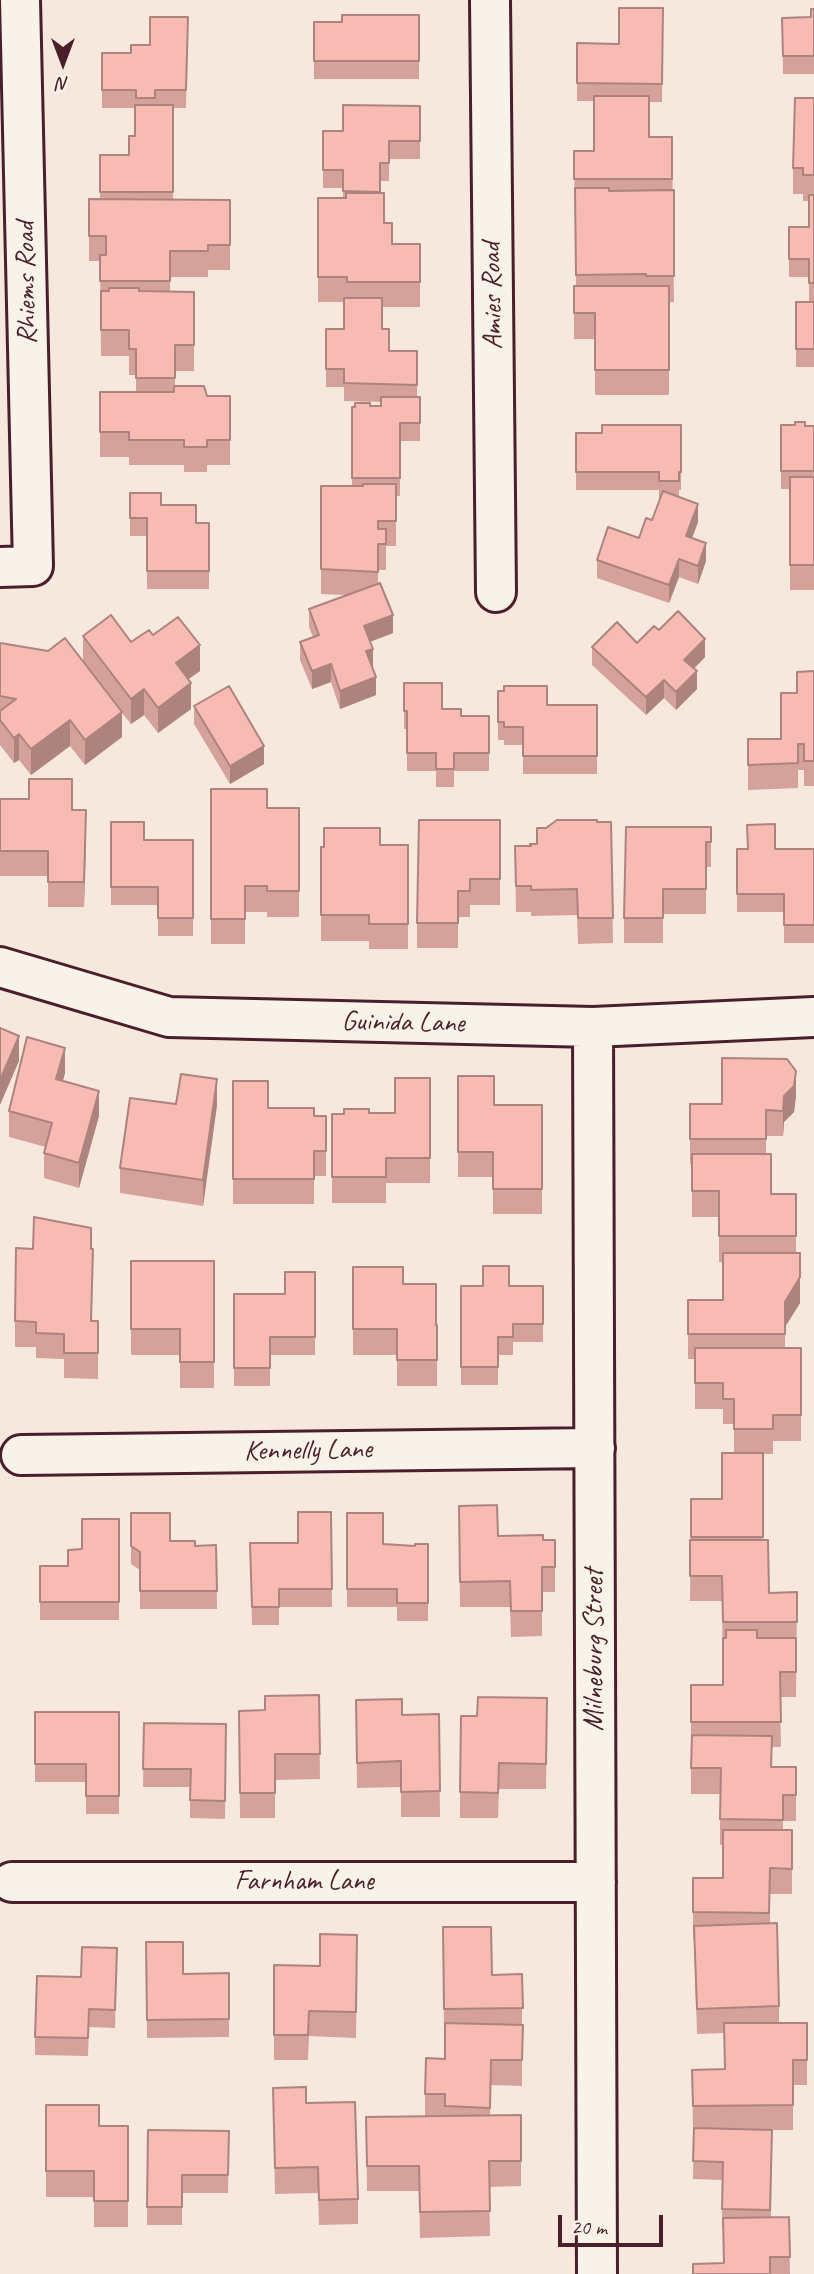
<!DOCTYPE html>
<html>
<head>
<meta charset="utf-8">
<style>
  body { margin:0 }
  #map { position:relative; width:814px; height:2274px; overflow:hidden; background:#f7e8de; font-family:Caveat,sans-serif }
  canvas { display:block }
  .north { position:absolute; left:28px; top:28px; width:70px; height:70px; -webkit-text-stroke:5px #f7f3e8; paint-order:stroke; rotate:180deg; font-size:19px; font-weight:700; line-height:28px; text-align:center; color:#4a1f2b }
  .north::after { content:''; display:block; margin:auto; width:24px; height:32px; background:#4a1f2b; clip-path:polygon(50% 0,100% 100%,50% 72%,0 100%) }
  .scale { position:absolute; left:558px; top:2215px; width:105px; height:32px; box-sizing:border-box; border:4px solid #4a1f2b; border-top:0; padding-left:9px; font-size:21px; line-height:24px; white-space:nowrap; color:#4a1f2b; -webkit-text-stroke:5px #f7f3e8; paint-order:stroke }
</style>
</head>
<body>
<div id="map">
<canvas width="814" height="2274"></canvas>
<div class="north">N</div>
<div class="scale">20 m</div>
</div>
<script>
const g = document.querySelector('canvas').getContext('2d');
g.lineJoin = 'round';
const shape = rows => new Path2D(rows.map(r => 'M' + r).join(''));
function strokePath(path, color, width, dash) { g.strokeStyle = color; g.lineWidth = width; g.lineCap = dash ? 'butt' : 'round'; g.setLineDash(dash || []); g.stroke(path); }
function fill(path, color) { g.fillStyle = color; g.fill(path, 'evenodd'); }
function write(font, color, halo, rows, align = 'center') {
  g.font = font + ' Caveat,sans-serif'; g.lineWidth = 6; g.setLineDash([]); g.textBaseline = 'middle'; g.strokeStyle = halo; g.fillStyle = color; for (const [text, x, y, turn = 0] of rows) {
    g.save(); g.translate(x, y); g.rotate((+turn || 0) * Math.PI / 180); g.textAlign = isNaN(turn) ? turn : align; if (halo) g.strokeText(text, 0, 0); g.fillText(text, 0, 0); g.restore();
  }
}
const minor = shape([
  [490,0,496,592],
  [0,567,33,566,20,0],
  [0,967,169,1017,593,1027,814,1017],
  [593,1027,597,2274],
  [21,1455,595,1448],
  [12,1882,596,1882]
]);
strokePath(minor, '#4a1f2b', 44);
strokePath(minor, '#f7f3e8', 38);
fill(shape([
  [663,8,662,102,649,102,649,137,672,137,674,302,669,302,669,395,595,395,595,339,574,339,574,286,576,286,574,151,594,151,594,101,577,101,577,43,619,44],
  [814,9,814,74,783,74,782,18,811,17],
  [419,15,419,79,314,79,314,22,342,22],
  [188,17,186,108,173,108,173,199,230,200,230,270,208,270,208,277,170,277,170,291,194,292,194,371,175,371,175,386,207,396,230,396,230,465,207,465,207,472,184,472,184,465,129,465,129,457,100,457,100,392,136,392,136,375,129,375,129,356,101,356,100,261,89,261,89,199,100,199,100,155,129,155,135,136,135,108,102,108,102,53,131,53,150,45],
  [814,98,814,301,809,301,809,277,789,277,789,227,809,227,809,201,803,201,803,194,793,194,793,168],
  [420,106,420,159,389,159,389,181,380,181,380,193,384,223,392,244,420,244,420,307,382,307,382,329,389,351,417,351,417,397,420,397,420,441,400,441,400,496,396,496,396,546,386,546,386,570,378,570,378,583,393,633,370,642,376,695,340,709,331,682,312,689,300,660,300,642,313,637,309,627,309,609,346,595,321,594,321,486,352,486,352,407,381,406,381,402,344,401,344,387,326,387,326,329,344,329,344,302,318,302,318,198,343,198,343,188,323,188,323,170,343,131],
  [796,302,814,302,814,367,796,367],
  [681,425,681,490,679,490,679,497,698,522,692,538,706,561,698,584,679,577,669,603,597,578,597,560,639,538,652,520,660,499,659,499,659,490,576,490,576,433,602,433],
  [781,425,814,426,814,590,790,590,790,489,781,489],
  [130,493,161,505,196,523,209,523,209,589,147,589,147,536,130,536],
  [659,630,705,657,694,669,697,689,676,710,664,698,646,715,592,665,592,647,637,643],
  [153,635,200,671,188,679,191,709,158,733,144,715,131,724,122,713,122,737,85,765,70,746,31,775,19,760,14,763,0,745,0,643,83,661,83,636,131,642],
  [814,671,814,786,804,786,804,770,798,770,798,788,748,790,748,739,781,739,797,693],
  [404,683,442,709,461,716,489,716,489,771,454,771,454,787,436,787,436,771,407,771,407,729,404,729],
  [498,691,547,705,597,705,597,774,523,774,523,745,504,745,504,740,498,740],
  [194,706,264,764,230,784,194,724],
  [211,789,267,808,299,808,299,917,267,917,267,912,245,912,245,944,211,944],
  [0,799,72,810,86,836,84,907,48,907,48,876,0,876],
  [500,820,500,905,470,905,470,917,458,917,458,948,417,948,417,923],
  [111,822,144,840,193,840,193,936,158,936,158,905,111,905],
  [597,822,611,822,613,943,578,944,577,915,531,916,531,912,516,912,515,846,530,846,537,844,546,828],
  [711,827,711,867,706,867,706,914,663,914,663,943,624,943,624,918],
  [380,845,408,845,408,949,369,949,369,941,321,941,321,847],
  [737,849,814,849,814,943,784,943,784,912,737,912],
  [65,1073,63,1081,99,1116,79,1188,44,1178,44,1153,46,1147,9,1137,9,1111],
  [458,1076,494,1105,542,1105,542,1214,493,1214,493,1177,458,1177],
  [430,1078,430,1183,386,1183,386,1203,332,1203,332,1114,395,1113],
  [233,1081,268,1108,314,1116,326,1116,326,1176,314,1176,314,1204,233,1204],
  [796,1096,794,1112,784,1122,783,1136,766,1136,766,1154,771,1194,796,1194,796,1253,800,1303,785,1327,785,1348,801,1348,801,1441,773,1441,773,1454,763,1454,763,1540,769,1593,797,1592,796,1697,780,1697,781,1747,772,1747,772,1767,796,1767,796,1821,783,1821,783,1830,792,1830,792,1894,770,1894,770,1924,779,2006,779,2023,807,2023,807,2085,793,2085,793,2130,772,2130,771,2217,789,2217,790,2274,693,2274,724,2263,723,2227,722,2227,722,2180,693,2179,694,2132,693,2132,692,2070,725,2069,724,2033,697,2034,694,1938,693,1938,693,1878,723,1878,723,1845,720,1845,720,1794,691,1794,691,1685,723,1685,722,1601,690,1601,691,1499,722,1499,734,1453,734,1424,723,1424,723,1409,695,1409,695,1359,688,1359,688,1300,723,1300,723,1262,719,1262,719,1217,692,1217,692,1164,690,1164,690,1104,722,1104],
  [176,1104,217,1105,203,1206,120,1193,120,1168],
  [91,1249,92,1321,98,1321,98,1379,64,1378,64,1359,36,1358,36,1347,15,1347,15,1321],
  [131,1261,214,1261,214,1388,180,1388,180,1355,131,1355],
  [353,1267,403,1284,436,1325,437,1325,437,1386,397,1386,397,1355,353,1355],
  [315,1272,315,1355,270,1355,270,1386,234,1386,234,1294,285,1294],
  [461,1286,543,1286,543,1342,513,1342,513,1355,498,1355,498,1385,461,1385],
  [459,1506,498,1536,555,1540,555,1592,542,1592,542,1636,511,1637,510,1607,460,1607],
  [331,1512,332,1607,279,1607,279,1625,252,1625,250,1543,298,1543],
  [131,1513,170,1541,195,1546,216,1545,217,1609,140,1609,140,1570,131,1564],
  [347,1513,383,1544,415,1546,428,1544,428,1621,397,1621,397,1607,347,1607],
  [119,1519,119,1620,40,1620,40,1566,68,1566,82,1549],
  [319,1695,320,1779,275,1780,275,1818,240,1818,239,1711,265,1710],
  [356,1700,402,1715,439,1714,440,1817,401,1817,401,1787,357,1788],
  [35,1712,119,1712,119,1814,86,1814,86,1782,35,1782],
  [144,1723,226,1724,225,1819,190,1818,190,1787,143,1787],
  [547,1723,546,1789,499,1789,498,1818,460,1818,460,1792],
  [443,1927,492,1975,522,1974,522,2086,491,2085,490,2116,521,2115,521,2186,489,2187,490,2236,420,2238,419,2191,367,2191,366,2117,425,2116,425,2094,445,2059,445,2027,444,2027],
  [146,1942,183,1974,229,1973,229,2037,147,2038],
  [117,1948,115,2028,89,2027,88,2056,35,2055,35,2037],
  [357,1960,356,2038,309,2036,308,2060,274,2060,274,1965,320,1966],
  [273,2088,358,2199,358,2224,319,2225,318,2193,275,2194],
  [46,2105,99,2126,128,2126,128,2227,94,2227,94,2197,46,2197],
  [148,2130,229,2131,228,2193,182,2193,182,2225,147,2225]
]), '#d4a19b');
fill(shape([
  [698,504,698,522,686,554,686,536],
  [706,543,706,561,698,584,698,566],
  [679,559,679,577,669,603,669,585],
  [393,615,393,633,364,644,364,626],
  [705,639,705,657,684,678,684,660],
  [200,645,200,671,176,688,176,663],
  [373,649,373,667,366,669,366,651],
  [331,664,331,682,312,689,312,671],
  [697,671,697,689,676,710,676,692],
  [376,677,376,695,340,709,340,691],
  [664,680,664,698,646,715,646,697],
  [191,683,191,709,158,733,158,708],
  [144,689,144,715,131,724,131,699],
  [122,712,122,737,85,765,85,740],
  [70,720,70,746,31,775,31,749],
  [19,734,19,760,14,763,14,738],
  [264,746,264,764,230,784,230,766],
  [86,810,86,836,84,907,84,882],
  [19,1036,19,1061,0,1105,0,1080],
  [65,1048,65,1073,56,1105,56,1079],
  [796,1071,796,1096,794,1112,784,1122,783,1136,783,1111,784,1096],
  [217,1079,217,1105,203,1206,203,1180],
  [99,1091,99,1116,79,1188,79,1163],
  [800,1277,800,1303,785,1327,785,1302]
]), '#ad837e');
const building = shape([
  [619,8,663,8,662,84,577,83,577,43,619,44,619,8],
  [811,9,814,9,814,56,783,56,782,18,811,17,811,9],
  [342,15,419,15,419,61,314,61,314,22,342,22,342,15],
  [150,17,188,17,186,90,155,90,155,98,136,98,136,90,102,90,102,53,131,53,131,45,150,45,150,17],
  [594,96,649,96,649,137,672,137,672,179,574,179,574,151,594,151,594,96],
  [795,98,814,98,814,175,803,175,803,168,793,168,795,98],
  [135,105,173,105,173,192,100,192,100,155,129,155,129,136,135,136,135,105],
  [343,105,420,106,420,141,389,141,389,163,380,163,380,192,343,191,343,170,323,170,323,131,343,131,343,105],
  [575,188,609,188,609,191,674,190,674,276,646,276,646,274,576,275,575,188],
  [346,193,384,193,384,223,392,223,392,244,420,244,420,282,347,282,347,277,318,277,318,198,346,198,346,193],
  [809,195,814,195,814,283,809,283,809,259,789,259,789,227,809,227,809,195],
  [89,199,230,200,230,245,208,245,208,251,170,251,170,281,100,281,100,255,106,255,106,236,89,236,89,199],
  [574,286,669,286,669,370,595,370,595,313,574,313,574,286],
  [109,288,139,288,139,291,194,292,194,345,175,345,175,378,136,378,136,349,129,349,129,330,101,330,101,291,109,291,109,288],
  [344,298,382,298,382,329,389,329,389,351,417,351,417,385,344,383,344,369,326,369,326,329,344,329,344,298],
  [796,302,814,302,814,349,796,349,796,302],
  [174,386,204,386,207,396,230,396,230,440,207,440,207,447,184,447,184,440,129,440,129,432,100,432,100,392,174,392,174,386],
  [381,397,420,397,420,423,400,423,400,478,352,478,352,407,355,407,355,403,370,403,370,406,381,406,381,397],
  [795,422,805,422,805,426,814,426,814,471,781,471,781,425,795,425,795,422],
  [602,425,681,425,681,472,679,472,679,481,659,481,659,472,576,472,576,433,602,433,602,425],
  [790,477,814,477,814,565,790,565,790,477],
  [363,484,396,484,396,521,378,521,378,529,386,529,386,544,378,544,378,572,321,569,321,486,363,486,363,484],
  [663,491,698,504,686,536,706,543,698,566,679,559,669,585,597,560,608,527,639,538,646,518,652,520,663,491],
  [130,493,161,493,161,505,196,505,196,523,209,523,209,571,147,571,147,518,130,518,130,493],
  [380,583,393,615,364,626,373,649,366,651,376,677,340,691,331,664,312,671,300,642,319,635,309,609,380,583],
  [678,611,705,639,684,660,697,671,676,692,664,680,646,697,592,647,617,622,637,643,654,626,659,630,678,611],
  [111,615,131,642,149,630,153,635,178,617,200,645,176,663,191,683,158,708,144,689,131,699,83,636,111,615],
  [65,638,122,712,85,740,70,720,31,749,19,734,14,738,0,720,0,711,16,699,0,696,0,643,48,651,65,638],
  [814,671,814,761,804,761,804,744,798,744,798,763,748,765,748,739,781,739,781,693,797,693,797,672,814,671],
  [404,683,442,683,442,709,461,709,461,716,489,716,489,753,454,753,454,769,436,769,436,753,407,753,407,711,404,711,404,683],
  [229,686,264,746,230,766,194,706,229,686],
  [504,686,547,686,547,705,597,705,597,756,523,756,523,727,504,727,504,722,498,722,498,691,504,691,504,686],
  [29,779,72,779,72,810,86,810,84,882,48,882,48,851,0,851,0,799,29,799,29,779],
  [211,789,267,789,267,808,299,808,299,891,267,891,267,886,245,886,245,919,211,919,211,789],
  [419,820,500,820,500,879,470,879,470,891,458,891,458,923,417,923,419,820],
  [557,820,597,820,597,822,611,822,613,918,578,918,577,889,531,890,531,886,516,886,515,846,531,846,530,844,537,844,537,828,546,828,557,820],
  [111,822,144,822,144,840,193,840,193,918,158,918,158,887,111,887,111,822],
  [775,824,775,849,814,849,814,925,784,925,784,894,737,894,737,849,748,849,747,825,775,824],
  [626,827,711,827,711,842,706,842,706,889,663,889,663,918,624,918,626,827],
  [324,828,380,828,380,845,408,845,408,924,369,924,369,915,321,915,321,847,324,847,324,828],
  [0,1028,19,1036,0,1080,0,1028],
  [27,1037,65,1048,56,1079,99,1091,79,1163,44,1153,52,1123,9,1111,27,1037],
  [722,1058,787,1059,796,1071,794,1086,784,1096,783,1111,766,1110,766,1139,690,1139,690,1104,722,1104,722,1058],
  [181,1074,217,1079,203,1180,120,1168,130,1098,176,1104,181,1074],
  [458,1076,494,1076,494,1105,542,1105,542,1189,493,1189,493,1152,458,1152,458,1076],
  [395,1078,430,1078,430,1158,386,1158,386,1177,332,1177,332,1114,344,1114,344,1109,369,1109,369,1113,395,1113,395,1078],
  [233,1081,268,1081,268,1108,314,1108,314,1116,326,1116,326,1151,314,1151,314,1179,233,1179,233,1081],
  [692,1154,771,1154,771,1194,796,1194,796,1236,719,1236,719,1191,692,1191,692,1154],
  [34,1217,91,1228,91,1249,93,1249,91,1321,98,1321,98,1353,64,1353,64,1334,36,1333,36,1322,15,1321,16,1248,33,1249,34,1217],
  [723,1253,800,1253,800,1277,785,1302,785,1334,688,1334,688,1300,723,1300,723,1253],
  [131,1261,214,1261,214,1362,180,1362,180,1329,131,1329,131,1261],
  [483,1266,509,1266,509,1286,543,1286,543,1324,513,1324,513,1337,498,1337,498,1367,461,1367,461,1286,483,1286,483,1266],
  [353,1267,403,1267,403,1284,436,1284,436,1325,437,1325,437,1360,397,1360,397,1329,353,1329,353,1267],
  [285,1272,315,1272,315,1337,270,1337,270,1368,234,1368,234,1294,285,1294,285,1272],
  [695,1348,801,1348,801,1415,773,1415,773,1429,734,1429,734,1399,723,1399,723,1383,695,1383,695,1348],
  [722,1453,763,1453,763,1537,691,1537,691,1499,722,1499,722,1453],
  [497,1505,498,1536,543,1535,543,1540,555,1540,555,1567,542,1567,542,1611,511,1611,510,1581,460,1582,459,1506,497,1505],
  [298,1512,331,1512,332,1589,279,1589,279,1607,252,1607,250,1543,298,1543,298,1512],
  [131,1513,170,1513,170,1541,195,1541,195,1546,216,1545,217,1591,140,1591,140,1552,131,1546,131,1513],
  [347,1513,383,1513,383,1544,415,1546,415,1544,428,1544,428,1603,397,1603,397,1589,347,1589,347,1513],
  [82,1519,119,1519,119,1602,40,1602,40,1566,68,1566,68,1550,82,1549,82,1519],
  [690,1540,768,1540,769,1593,797,1592,797,1622,723,1622,722,1576,690,1576,690,1540],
  [726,1630,757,1630,757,1638,796,1638,796,1672,780,1672,781,1722,691,1722,691,1685,723,1685,723,1638,726,1638,726,1630],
  [319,1695,320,1754,275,1754,275,1793,240,1793,239,1711,265,1710,265,1696,319,1695],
  [478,1697,547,1698,546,1764,499,1763,498,1793,460,1792,461,1716,477,1716,478,1697],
  [402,1699,402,1715,439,1714,440,1791,401,1792,401,1761,357,1763,356,1700,402,1699],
  [35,1712,119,1712,119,1796,86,1796,86,1764,35,1764,35,1712],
  [144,1723,226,1724,225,1801,190,1800,191,1769,143,1769,144,1723],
  [692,1735,772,1736,771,1767,796,1767,796,1795,783,1795,783,1820,720,1819,721,1768,691,1768,692,1735],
  [723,1830,792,1830,792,1869,770,1868,769,1913,693,1912,693,1878,723,1878,723,1830],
  [777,1923,779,2006,697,2009,694,1926,777,1923],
  [443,1927,491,1927,492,1975,522,1974,523,2008,444,2009,443,1927],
  [320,1934,357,1935,356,2012,309,2011,308,2035,274,2035,274,1965,320,1966,320,1934],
  [146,1942,183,1942,183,1974,229,1973,229,2019,147,2020,146,1942],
  [82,1947,117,1948,115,2010,89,2009,88,2038,35,2037,37,1976,81,1977,82,1947],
  [445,2023,523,2025,522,2060,491,2060,490,2108,445,2106,445,2094,425,2094,426,2058,445,2059,445,2023],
  [724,2023,807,2023,807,2060,793,2060,793,2105,693,2106,692,2070,725,2069,724,2023],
  [306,2087,306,2103,355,2102,358,2199,319,2200,318,2167,275,2168,273,2088,306,2087],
  [46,2105,99,2105,99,2126,128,2126,128,2201,94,2201,94,2171,46,2171,46,2105],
  [521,2115,521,2161,489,2161,490,2211,420,2212,419,2166,367,2166,366,2117,521,2115],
  [694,2128,772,2130,770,2210,722,2209,723,2162,693,2161,694,2128],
  [148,2130,229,2131,228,2175,182,2175,182,2207,147,2207,148,2130],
  [789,2217,790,2257,770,2257,770,2274,693,2274,693,2264,724,2263,723,2218,789,2217]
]);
fill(building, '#f7bbb4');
strokePath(building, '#ad837e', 2);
write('28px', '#4a1f2b', '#f7f3e8', [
  ["Rhiems Road",27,283,-91],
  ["Amies Road",493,296,-91],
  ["Guinida Lane",403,1023,1],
  ["Kennelly Lane",308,1451,-1],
  ["Milneburg Street",595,1650,-90],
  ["Farnham Lane",304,1882]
]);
</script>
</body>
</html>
